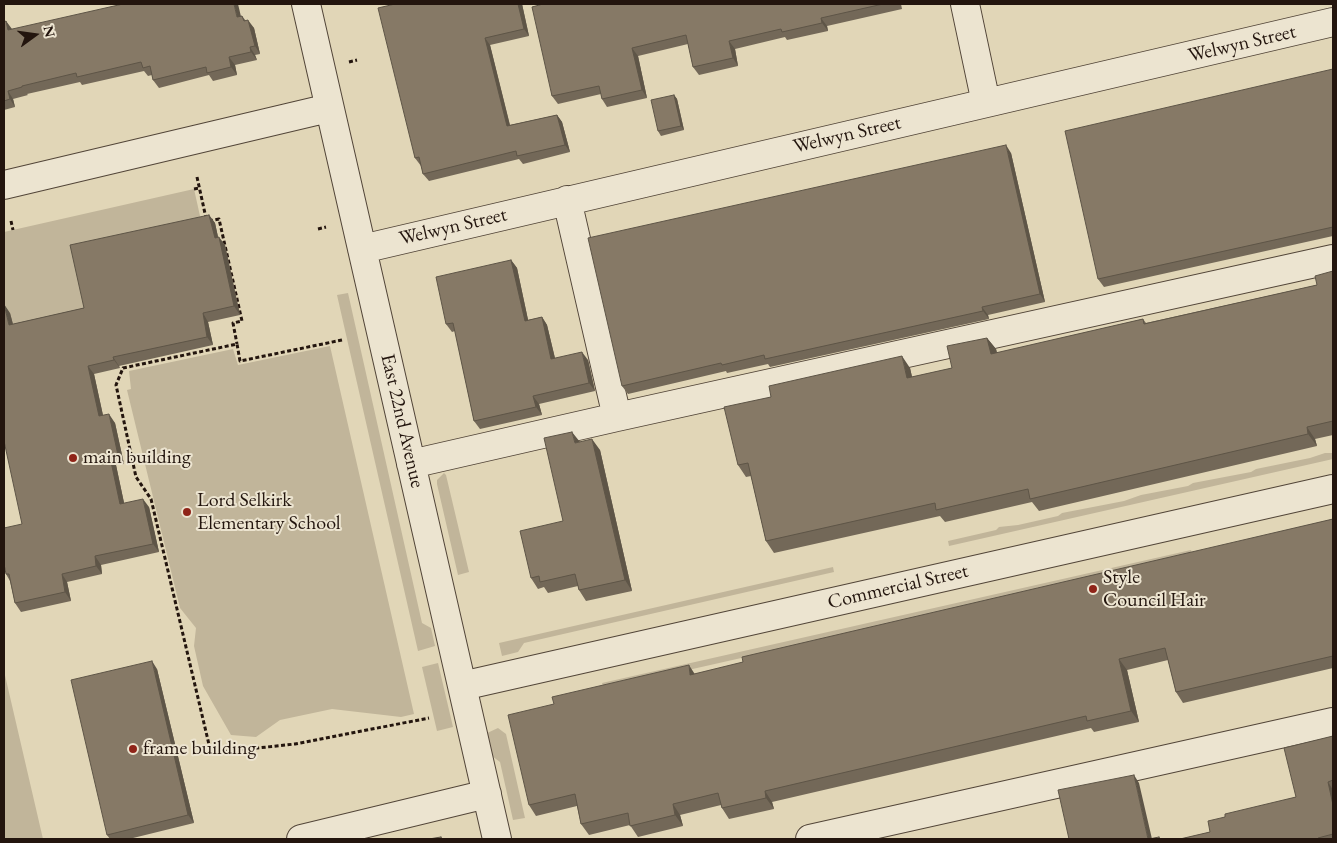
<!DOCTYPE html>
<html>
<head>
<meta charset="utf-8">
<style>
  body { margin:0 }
  #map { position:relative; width:1337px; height:843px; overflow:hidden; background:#e1d6b7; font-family:"EB Garamond",serif }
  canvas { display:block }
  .frame { position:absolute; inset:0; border:5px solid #23150e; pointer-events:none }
  .north { position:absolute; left:10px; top:10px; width:50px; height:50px; -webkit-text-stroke:4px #ece4d0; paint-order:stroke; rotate:76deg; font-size:14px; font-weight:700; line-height:20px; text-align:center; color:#23150e }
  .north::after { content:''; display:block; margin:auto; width:18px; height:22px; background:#23150e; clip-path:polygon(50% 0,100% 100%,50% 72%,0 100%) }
</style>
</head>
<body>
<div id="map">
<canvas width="1337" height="843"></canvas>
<div class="frame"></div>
<div class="north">N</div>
</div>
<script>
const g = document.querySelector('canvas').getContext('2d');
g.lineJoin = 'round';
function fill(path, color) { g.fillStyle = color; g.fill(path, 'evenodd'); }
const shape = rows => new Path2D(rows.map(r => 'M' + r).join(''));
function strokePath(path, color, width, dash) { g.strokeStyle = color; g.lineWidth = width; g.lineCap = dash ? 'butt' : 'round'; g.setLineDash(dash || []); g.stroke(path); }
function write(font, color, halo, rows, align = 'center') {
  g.font = font + ' "EB Garamond",serif'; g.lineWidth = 4; g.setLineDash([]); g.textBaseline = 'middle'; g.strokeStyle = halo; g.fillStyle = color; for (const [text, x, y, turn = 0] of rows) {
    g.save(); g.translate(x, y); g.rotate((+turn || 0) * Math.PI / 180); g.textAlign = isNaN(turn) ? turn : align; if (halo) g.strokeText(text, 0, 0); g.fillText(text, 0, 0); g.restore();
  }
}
fill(shape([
  [194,189,202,225,91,324,4,343,4,232],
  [348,293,422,623,431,628,435,646,418,651,337,295],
  [330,346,414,714,401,717,332,709,280,720,256,737,231,735,203,686,194,646,196,628,180,608,127,390,131,389,129,371,233,349,238,365],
  [1325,453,1333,453,1333,459,949,546,948,541,996,530,999,527,1018,525,1058,516,1062,513,1124,501,1141,495,1188,486,1193,483,1251,472,1256,469,1310,458],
  [444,473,446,475,469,572,458,575,437,484,437,480],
  [1191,550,1193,556,604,689,602,683],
  [833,567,834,572,524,643,518,652,502,656,499,643],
  [438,663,453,727,437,731,422,667],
  [4,671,43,839,4,839],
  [498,728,506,734,525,818,513,820,500,762,492,756,485,734]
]), '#c1b59a');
const minor = shape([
  [306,4,497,839],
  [965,4,986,103],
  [4,185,329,108],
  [567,200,617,417],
  [362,249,1333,22],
  [411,464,617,417,1333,259],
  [462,686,1333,489],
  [301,839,487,794],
  [810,839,1333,722]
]);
strokePath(minor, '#524538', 30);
strokePath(shape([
  [349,62,357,60],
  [197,177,206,218],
  [194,189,200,188],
  [11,221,13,230],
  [209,221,219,219,242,321,233,323,237,344],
  [318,229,326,227],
  [342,340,240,361,237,344,123,368,116,385,136,477,151,499,211,753,295,744,429,718]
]), '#23150e', 3, [4, 2.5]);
strokePath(minor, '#ece4d0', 28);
fill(shape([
  [395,4,522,4,529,36,490,45,510,125,557,115,562,122,570,152,523,164,519,159,429,181,423,174,421,165,421,166,415,158],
  [543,4,902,4,901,4,902,9,827,26,828,31,787,40,785,37,735,49,738,66,699,75,693,67,688,44,638,56,647,98,607,107,602,99,601,94,558,104,552,96],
  [242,16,246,21,254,28,260,54,255,55,257,60,235,65,237,75,213,81,209,75,159,88,153,80,152,75,148,76,144,71,82,85,80,82,27,94,28,95,13,99,15,107,4,110,4,22,6,21,11,29],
  [1333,69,1333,236,1104,287,1098,279],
  [674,95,677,99,684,130,661,136,658,131],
  [1011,153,1045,302,988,315,989,319,770,367,768,364,727,373,726,371,628,394,622,386],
  [209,215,215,223,218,237,225,245,240,315,208,322,213,345,119,366,120,368,94,374,103,415,115,423,124,464,116,465,124,503,149,507,159,552,101,565,102,574,67,582,71,601,21,612,15,603,10,581,6,574,22,524,10,313,13,324,84,308],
  [511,260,517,268,528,320,542,317,547,325,555,358,588,360,595,391,539,404,542,415,480,429,474,421,455,331,452,332,446,324],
  [1333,271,1333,435,1315,439,1317,446,1039,511,1032,502,945,522,940,516,774,553,766,541,751,476,746,477,738,465,910,368,912,377,952,368,987,338,996,349,997,353,1143,319,1146,323,1317,285],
  [579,442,600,450,632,591,586,601,579,590,578,586,548,593,544,587,538,589,531,578,563,521],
  [1333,519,1333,668,1183,703,1176,692,1168,660,1127,670,1139,722,1094,732,1091,728,772,802,774,809,729,819,722,808,721,805,680,815,683,826,638,837,630,825,589,835,581,824,577,806,536,816,529,805,695,674],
  [157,669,194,823,129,839,110,839,107,835],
  [1333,736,1333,839,1180,839,1210,832,1225,817,1296,797]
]), '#736858');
fill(shape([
  [234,4,238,4,243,25,237,17],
  [518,4,522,4,529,36,524,29],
  [821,18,827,26,828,31,822,23],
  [248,20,254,28,260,54,255,46],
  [6,21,12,29,8,30],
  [485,38,490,45,512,134,507,126],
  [729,41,735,49,738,66,733,58],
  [250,47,255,55,257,60,251,52],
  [632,48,638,56,647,98,642,90],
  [229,57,235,65,237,75,231,67],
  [8,91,13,99,15,107,10,99],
  [674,95,677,99,684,130,681,126],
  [557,115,562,122,570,152,565,145],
  [1006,145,1011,153,1045,302,1040,294],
  [209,215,215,223,220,246,215,238],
  [219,237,225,245,240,315,234,306],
  [511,260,517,268,530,329,525,321],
  [4,304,10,313,15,333,9,325],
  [982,307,988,315,989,319,983,311],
  [203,313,208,322,213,345,207,337],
  [542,317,547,325,557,367,551,359],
  [987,338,996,349,1000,366,991,354],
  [582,352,588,360,595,391,589,383],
  [902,356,910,368,915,390,907,378],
  [113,357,119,366,120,368,114,360],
  [88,366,94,374,105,425,99,416],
  [533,396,539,404,542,415,536,407],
  [109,414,115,423,124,464,118,455],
  [1307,427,1315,439,1317,446,1308,434],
  [572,432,580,442,575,443],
  [592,439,600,450,632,591,625,580],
  [110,457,116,465,126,512,120,504],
  [143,499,149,507,159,552,153,544],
  [95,556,101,565,102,574,96,566],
  [62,574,67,582,71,601,65,592],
  [1119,659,1127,670,1139,722,1131,711],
  [152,661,157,669,194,823,188,815],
  [689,665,696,676,690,675],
  [1134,775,1139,783,1152,839,1148,839],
  [1328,782,1333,790,1333,805],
  [765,791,772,802,774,809,766,798],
  [673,804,680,815,683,826,675,815]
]), '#5e5547');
const building = shape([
  [123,4,234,4,237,17,242,16,244,21,248,20,255,46,250,47,251,52,229,57,231,67,207,73,206,67,153,80,150,66,143,68,141,62,77,77,76,73,22,86,22,87,8,91,10,99,4,101,4,22,6,21,8,30,123,4],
  [395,4,518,4,524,29,485,38,507,126,557,115,565,145,517,156,516,151,423,174,419,157,415,158,378,8,395,4],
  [543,4,883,4,821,18,822,23,782,32,781,29,729,41,733,58,693,67,686,35,632,48,642,90,602,99,599,86,552,96,532,7,543,4],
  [1333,69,1333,227,1098,279,1065,131,1333,69],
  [674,95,681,126,658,131,651,100,674,95],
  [1006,145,1040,294,982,307,983,311,765,359,764,355,722,365,721,363,622,386,588,238,1006,145],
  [209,215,215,238,219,237,234,306,203,313,207,337,113,357,114,360,88,366,99,416,109,414,118,455,110,457,120,504,143,499,153,544,95,556,96,566,62,574,65,592,15,603,9,574,6,574,4,564,4,528,22,524,4,441,4,304,9,325,84,308,70,245,209,215],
  [511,260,525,321,542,317,551,359,582,352,589,383,533,396,536,407,474,421,453,323,446,324,436,277,511,260],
  [1333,271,1333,421,1307,427,1308,434,1030,499,1028,489,936,510,935,503,766,541,748,463,738,465,724,407,771,397,769,386,902,356,907,378,952,368,947,346,987,338,991,354,1143,319,1144,324,1317,285,1315,276,1333,271],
  [572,432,575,443,592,439,625,580,579,590,575,574,540,582,539,576,531,578,520,531,563,521,544,438,572,432],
  [1333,519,1333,656,1176,692,1165,648,1119,659,1131,711,1087,721,1086,716,765,791,766,798,722,808,718,793,673,804,675,815,630,826,628,813,581,824,575,794,529,805,508,715,554,704,552,697,689,665,690,675,743,662,742,657,1333,519],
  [152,661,188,815,107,835,71,680,152,661],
  [1333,736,1333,780,1328,782,1333,805,1333,834,1318,838,1318,839,1180,839,1210,832,1208,821,1225,817,1225,814,1296,797,1284,748,1333,736],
  [1134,775,1148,839,1069,839,1058,790,1134,775],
  [441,837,442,839,429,839,441,837],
  [1159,837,1160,839,1149,839,1159,837]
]);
fill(building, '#867966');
strokePath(building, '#5e5547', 1);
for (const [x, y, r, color] of [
  [73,458,5,"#8f2418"],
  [187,512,5,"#8f2418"],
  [1093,589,5,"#8f2418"],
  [133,749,5,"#8f2418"]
]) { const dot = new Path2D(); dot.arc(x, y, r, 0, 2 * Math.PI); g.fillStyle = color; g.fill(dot); strokePath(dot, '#ece4d0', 2); }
write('20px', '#23150e', '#ece4d0', [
  ["Welwyn Street",1242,44,-13],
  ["Welwyn Street",847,135,-13],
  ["Welwyn Street",453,227,-13],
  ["East 22nd Avenue",402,421,77],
  ["Commercial Street",898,587,-13]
]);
write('20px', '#23150e', '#ece4d0', [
  ["main building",83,458],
  ["Lord Selkirk",197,501],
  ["Elementary School",197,524],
  ["Style",1103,578],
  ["Council Hair",1103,601],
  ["frame building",143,749]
], 'left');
</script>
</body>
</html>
